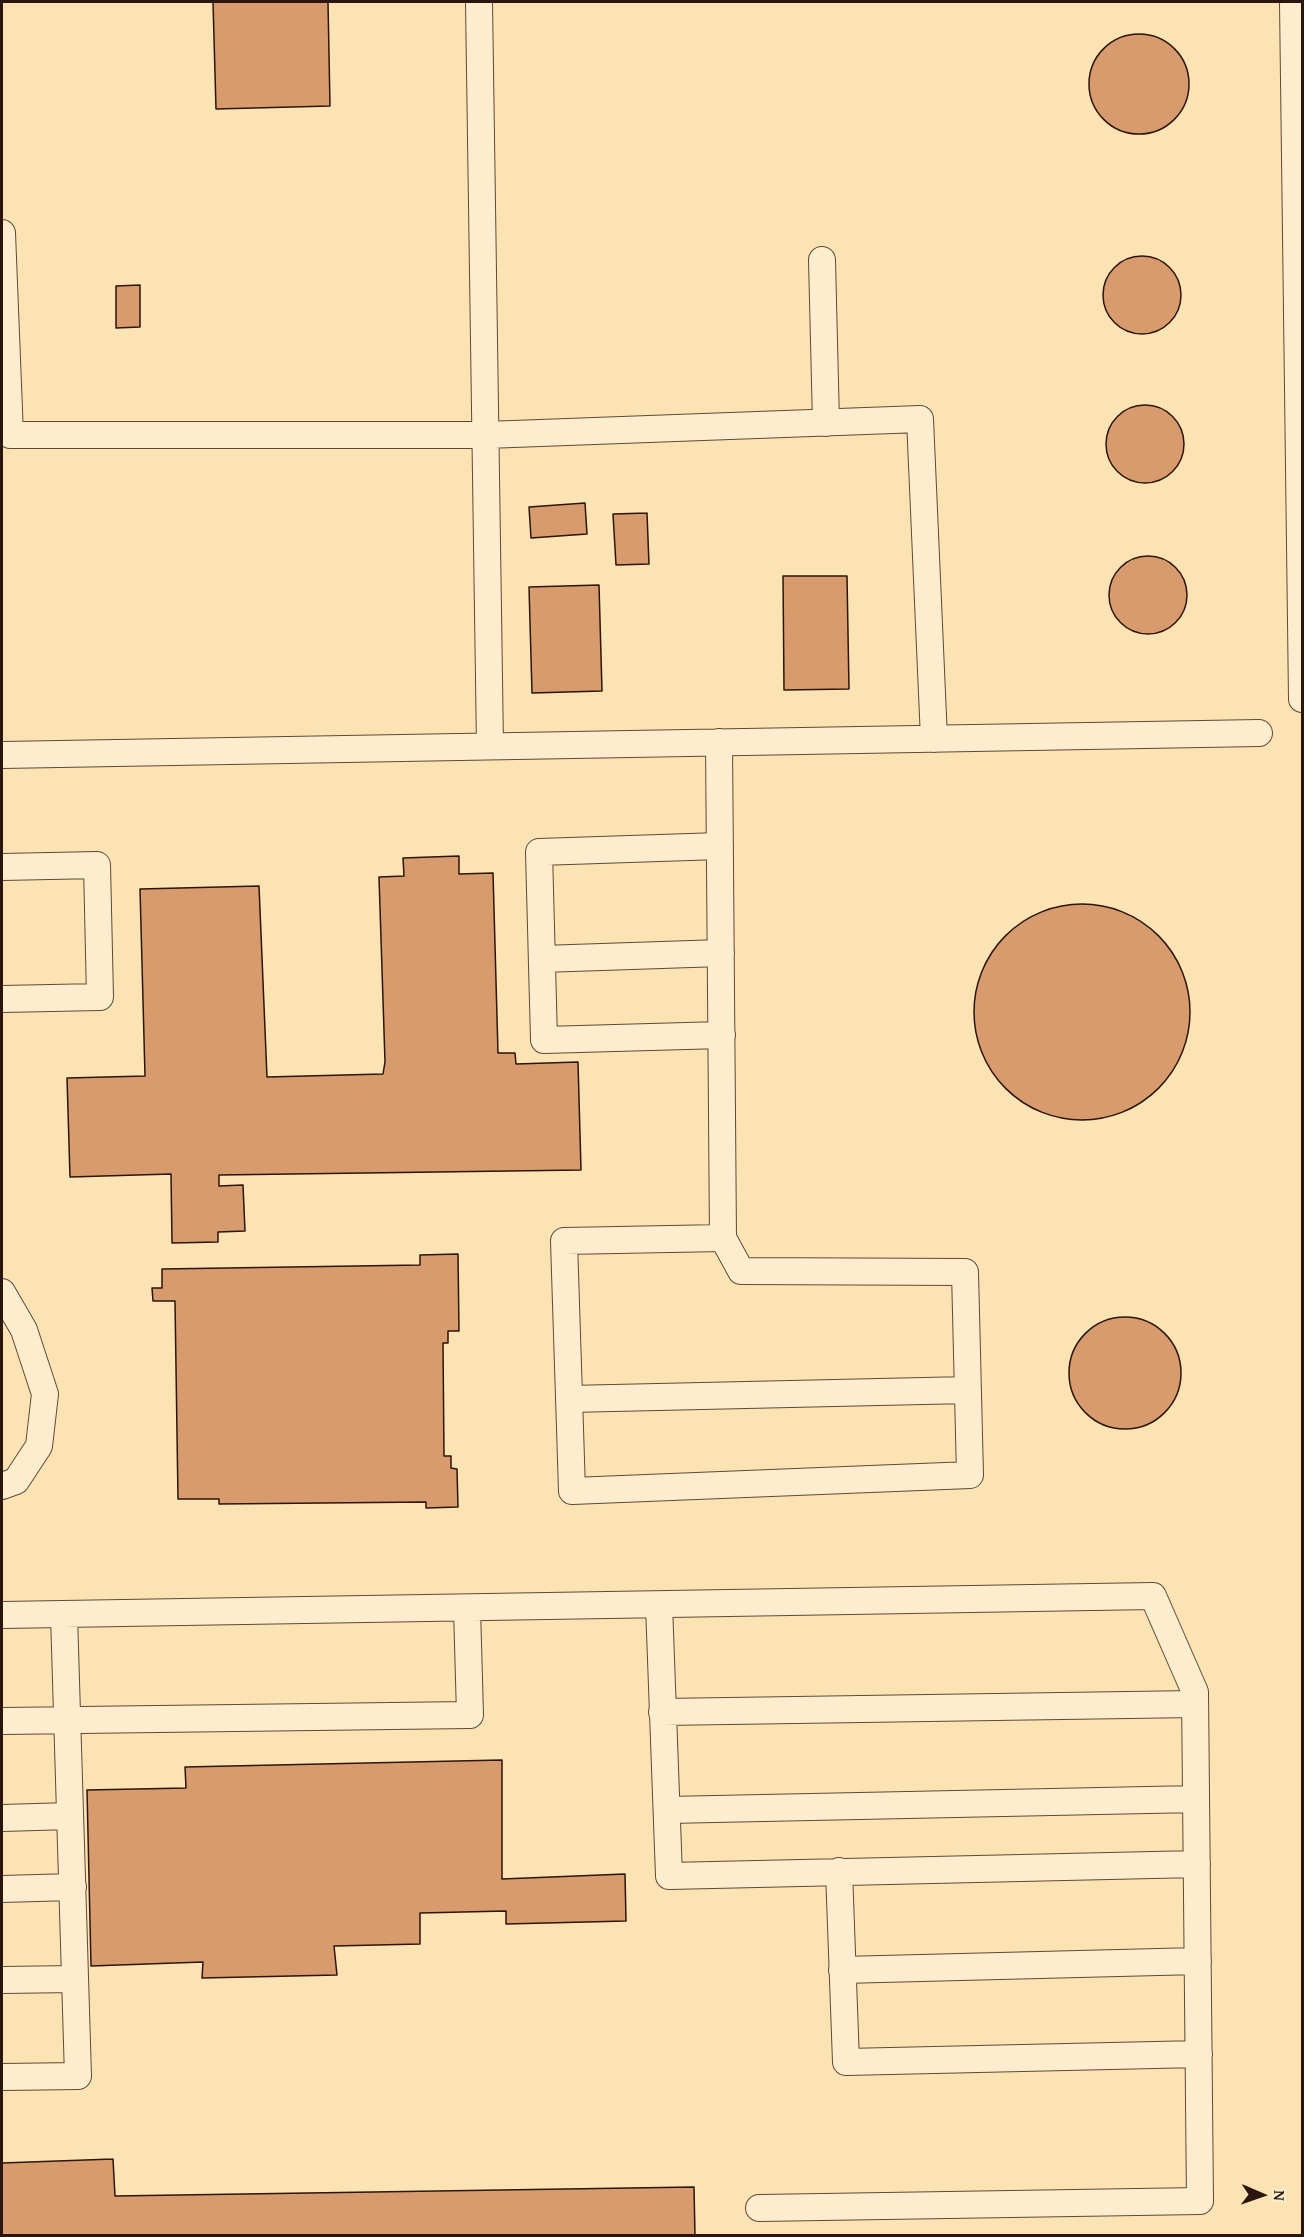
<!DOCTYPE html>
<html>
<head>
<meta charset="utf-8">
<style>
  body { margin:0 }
  #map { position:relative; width:1304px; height:2237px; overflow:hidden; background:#fce3b3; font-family:"Gentium Book Plus",serif }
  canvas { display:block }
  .frame { position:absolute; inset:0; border:3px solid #2c150c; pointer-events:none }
  .north { position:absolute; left:1232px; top:2165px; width:60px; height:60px; -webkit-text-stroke:4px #fdedce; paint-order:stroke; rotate:92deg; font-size:16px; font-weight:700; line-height:24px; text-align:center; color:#2c150c }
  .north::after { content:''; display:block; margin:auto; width:21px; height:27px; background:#2c150c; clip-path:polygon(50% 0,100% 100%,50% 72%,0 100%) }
</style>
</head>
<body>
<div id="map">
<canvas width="1304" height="2237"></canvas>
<div class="frame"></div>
<div class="north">N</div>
</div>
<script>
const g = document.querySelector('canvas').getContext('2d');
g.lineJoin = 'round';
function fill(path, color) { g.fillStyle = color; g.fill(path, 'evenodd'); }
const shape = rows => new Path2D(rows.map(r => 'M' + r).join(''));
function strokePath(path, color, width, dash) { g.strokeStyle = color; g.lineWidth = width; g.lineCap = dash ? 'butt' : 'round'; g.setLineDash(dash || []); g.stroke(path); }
const building = shape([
  [213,2,328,2,330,106,216,109,213,2],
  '1089 84a50 50 0 1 1 100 0a50 50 0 1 1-100 0Z',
  '1103 295a39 39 0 1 1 78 0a39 39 0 1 1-78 0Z',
  [140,285,140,327,116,328,116,286,140,285],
  '1106 444a39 39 0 1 1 78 0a39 39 0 1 1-78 0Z',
  [585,503,587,534,531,538,529,507,585,503],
  [647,513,649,564,616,565,613,514,647,513],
  '1109 595a39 39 0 1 1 78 0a39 39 0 1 1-78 0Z',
  [783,576,847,576,849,689,784,690,783,576],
  [599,585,602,691,532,693,529,587,599,585],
  [459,856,459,874,493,873,498,1053,515,1053,516,1064,578,1062,581,1170,219,1175,219,1186,243,1185,245,1231,218,1232,218,1242,172,1243,171,1174,70,1177,67,1078,145,1076,140,889,259,886,267,1077,383,1074,385,1062,379,877,404,876,403,858,459,856],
  '974 1012a108 108 0 1 1 216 0a108 108 0 1 1-216 0Z',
  [458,1254,459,1331,448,1331,448,1343,443,1343,444,1456,451,1456,451,1468,457,1469,458,1507,426,1508,426,1502,219,1504,219,1499,178,1499,175,1301,153,1301,152,1288,162,1288,162,1269,420,1265,420,1255,458,1254],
  '1069 1373a56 56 0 1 1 112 0a56 56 0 1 1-112 0Z',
  [502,1760,502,1879,625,1874,626,1921,506,1924,506,1911,420,1913,420,1944,334,1946,337,1975,202,1978,203,1962,91,1966,87,1790,186,1788,185,1767,502,1760],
  [113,2159,115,2196,694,2187,695,2236,2,2236,2,2163,113,2159]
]);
fill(building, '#d79b6d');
strokePath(building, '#2c150c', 1.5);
const lane = shape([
  [479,2,490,746],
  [1293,2,1302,699],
  [2,233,10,435,486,435,920,419,934,739],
  [822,260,826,423],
  [719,742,723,1238,564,1241,572,1491,970,1475,965,1272,741,1271,723,1238],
  [2,755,1259,733],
  [720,846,539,852,544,1040,722,1035],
  [2,867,97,865,100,997,2,999],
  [542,959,721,953],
  [2,1292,24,1330,45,1394,39,1446,16,1481,2,1486],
  [569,1399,968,1390],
  [659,1605,669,1876,1197,1864],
  [2,1615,1153,1596,1195,1692,1200,2201,759,2208],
  [662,1712,1195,1704],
  [2,1721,470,1715,467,1608],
  [667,1810,1196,1799],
  [2,1818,70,1816],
  [839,1871,846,2062,1199,2054],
  [2,1889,73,1887],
  [842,1970,1198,1961],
  [2,1980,75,1979],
  [2,2077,78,2076,64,1615]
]);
strokePath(lane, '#604836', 28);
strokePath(lane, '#fdedce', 26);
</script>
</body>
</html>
